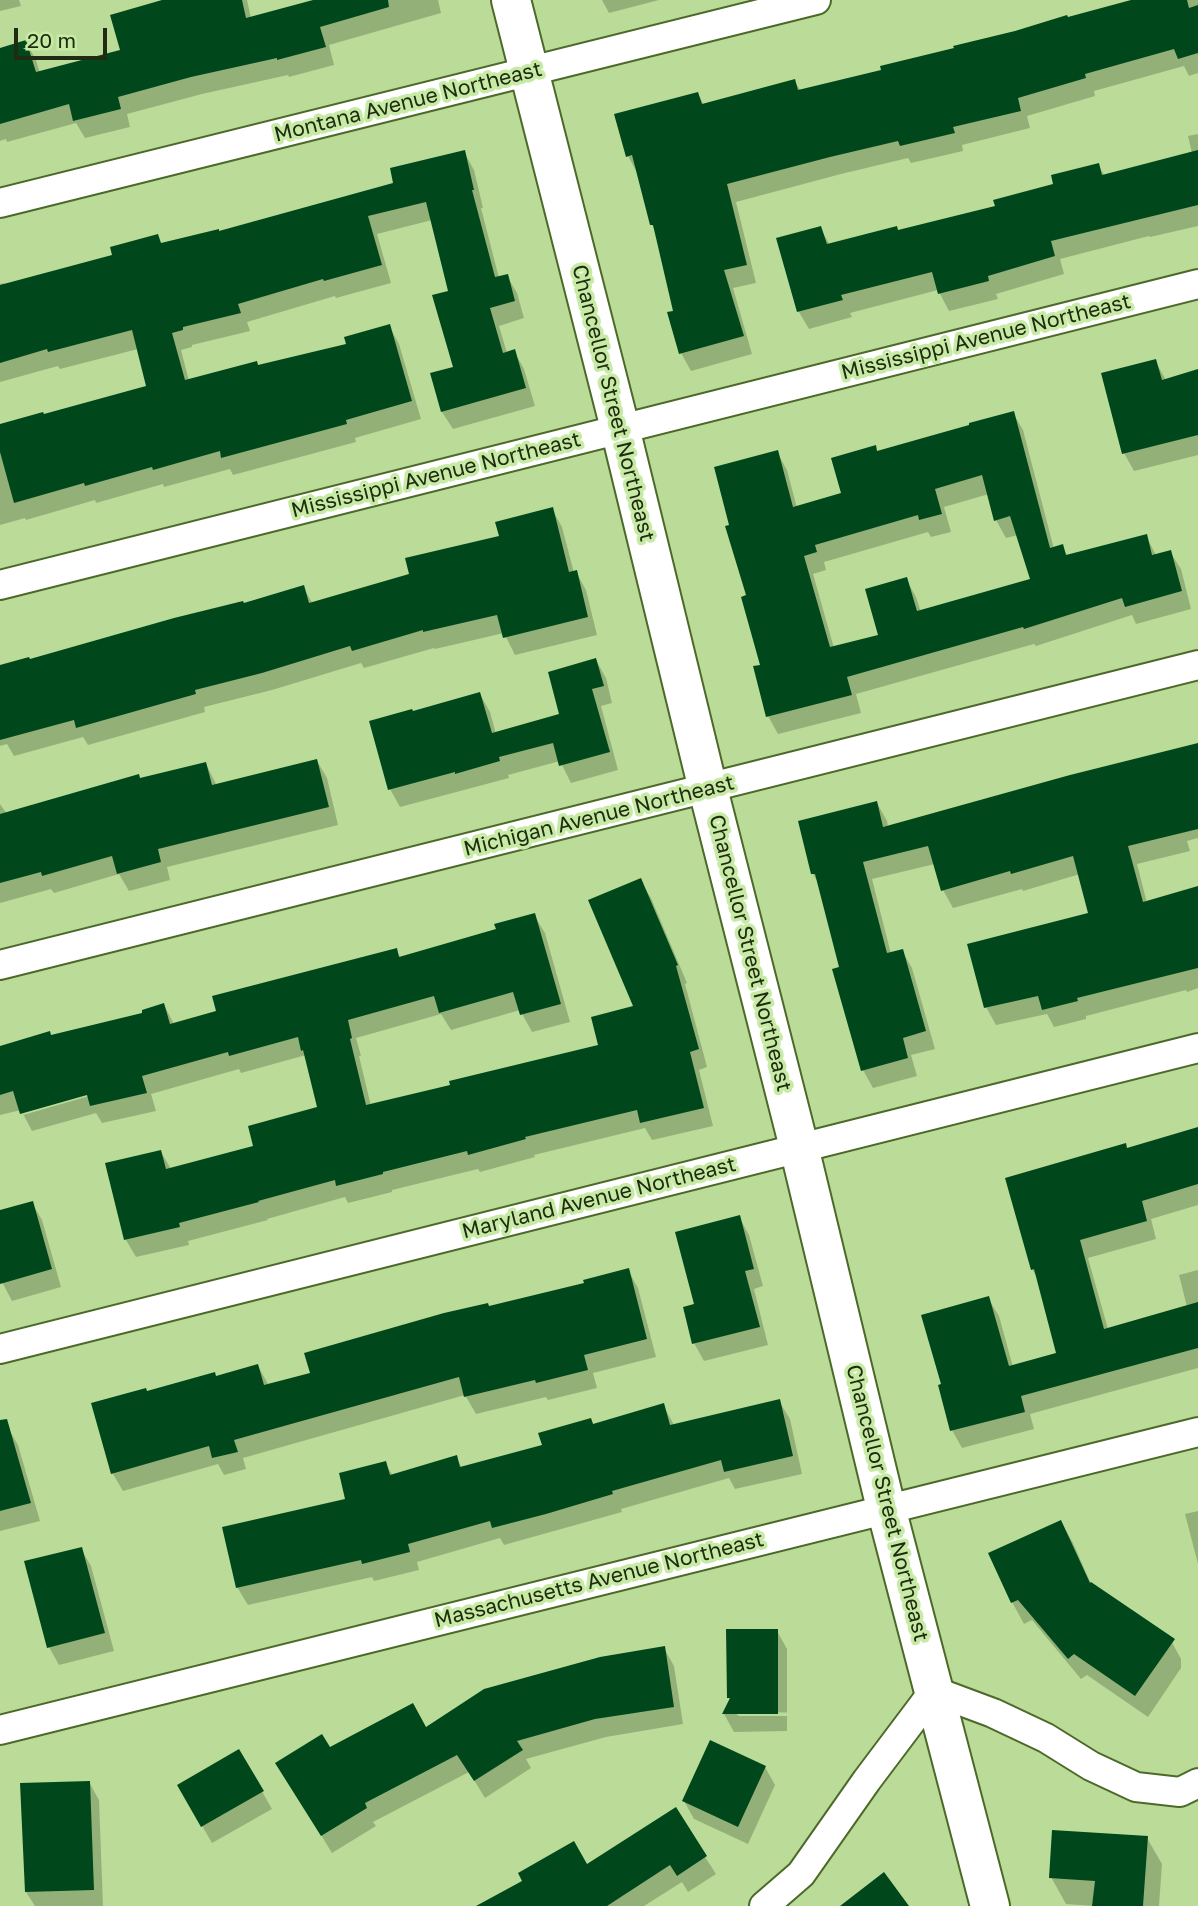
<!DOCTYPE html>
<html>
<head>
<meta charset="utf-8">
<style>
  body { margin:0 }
  #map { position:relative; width:1198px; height:1906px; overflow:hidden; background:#badc98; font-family:"Golos Text",sans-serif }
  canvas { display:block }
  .scale { position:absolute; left:14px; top:28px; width:93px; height:32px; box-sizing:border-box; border:4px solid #202c11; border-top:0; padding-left:9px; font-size:21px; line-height:24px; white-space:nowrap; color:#202c11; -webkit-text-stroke:5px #c7eaa5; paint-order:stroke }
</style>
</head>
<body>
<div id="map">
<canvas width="1198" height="1906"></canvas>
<div class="scale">20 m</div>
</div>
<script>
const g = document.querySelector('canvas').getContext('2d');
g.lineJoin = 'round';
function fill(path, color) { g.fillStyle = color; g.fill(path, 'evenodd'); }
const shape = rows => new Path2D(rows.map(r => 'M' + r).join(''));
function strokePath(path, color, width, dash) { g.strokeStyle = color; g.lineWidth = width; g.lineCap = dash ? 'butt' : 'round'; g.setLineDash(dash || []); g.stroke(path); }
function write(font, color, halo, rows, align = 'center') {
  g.font = font + ' "Golos Text",sans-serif'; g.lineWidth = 7; g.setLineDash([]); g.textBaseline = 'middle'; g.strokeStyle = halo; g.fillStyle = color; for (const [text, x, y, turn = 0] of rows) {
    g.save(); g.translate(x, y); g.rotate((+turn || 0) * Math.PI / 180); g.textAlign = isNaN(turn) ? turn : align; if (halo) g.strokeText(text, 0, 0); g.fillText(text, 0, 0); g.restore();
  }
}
fill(shape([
  [0,0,19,0,21,6,0,11],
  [169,0,247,0,251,18,320,0,438,0,441,13,329,45,334,65,289,77,288,75,202,94,127,114,130,127,85,138,76,123,7,142,6,139,0,141,0,50,26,42,36,60,40,73,122,51],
  [602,0,659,0,609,13],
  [1142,0,1198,0,1198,73,1189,76,1184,66,1094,91,1095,96,1027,116,1030,128,962,145,963,151,911,163,908,158,841,174,736,202,756,283,733,288,752,354,691,371,681,353,675,312,656,232,652,225,638,174,628,156,698,94,704,105,794,81,801,91,883,72],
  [1198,134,1198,226,1150,237,1149,236,1060,259,1064,274,996,294,998,299,949,311,938,290,850,313,852,317,809,329,799,312,778,240,820,228,830,245,898,232,997,207,1055,185,1098,165,1105,176,1192,153,1188,136],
  [464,152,474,170,483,208,481,208,499,278,507,276,517,293,524,318,499,326,507,353,514,351,524,369,535,406,453,429,442,412,432,374,455,368,450,292,432,220,377,234,391,283,336,298,335,296,247,322,250,331,192,345,192,347,181,350,189,381,259,367,348,345,389,326,399,344,421,419,355,438,356,442,233,475,230,469,164,487,163,484,96,503,95,500,26,520,25,518,0,525,0,425,44,416,148,387,138,349,60,369,58,366,0,382,0,284,4,283,5,285,114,256,157,236,162,245,219,233,395,184],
  [1155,361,1166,380,1198,371,1198,455,1134,471,1124,453],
  [1013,413,1023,430,1054,549,1062,546,1068,557,1146,536,1156,555,1170,552,1181,569,1191,609,1136,624,1132,615,1036,646,1034,644,856,694,861,713,778,734,768,716,762,666,748,597,777,452,787,470,797,508,843,495,875,447,878,452],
  [989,494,996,520,1006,538,1018,535,1032,580,921,612,916,597,906,579,880,636,834,648,813,574,826,570,824,562,928,532,931,537,951,532,944,507],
  [552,509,562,527,574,573,576,572,586,590,597,635,515,655,504,633,435,649,434,648,364,668,361,663,272,690,204,707,205,712,88,745,83,737,14,756,7,744,0,746,0,666,30,661,303,587,313,604,411,575,501,537],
  [596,660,606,678,612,703,601,706,618,770,571,783,560,761,508,775,509,778,400,807,390,789,413,713,480,694,490,712,496,734,561,716],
  [1198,744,1198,838,1187,841,1190,851,1137,864,1147,903,1198,888,1198,988,1187,992,1186,990,1086,1016,1086,1019,1054,1027,1047,1014,996,1025,986,1007,1090,915,1080,874,1023,891,1022,889,953,908,943,890,935,864,872,879,891,954,902,951,912,968,935,1049,911,1055,917,1076,873,1088,863,1070,841,968,820,886,813,874,877,803,887,821,888,827],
  [317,761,327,778,338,825,167,867,170,880,129,891,119,874,54,893,51,889,0,903,0,804,7,814,206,764,217,786],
  [640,880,651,898,687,983,685,984,707,1067,699,1070,713,1126,652,1140,645,1128,534,1155,535,1157,480,1172,478,1169,392,1190,392,1192,348,1203,345,1197,267,1219,268,1220,188,1241,189,1245,136,1257,126,1240,108,1165,161,1152,171,1169,256,1148,319,1108,306,1055,241,1073,239,1069,151,1094,156,1111,102,1123,96,1113,32,1131,21,1110,0,1115,0,1047,145,1014,164,1005,174,1024,218,1012,396,950,401,958,498,931,534,915,545,933,570,1022,532,1032,520,1010,451,1030,441,1014,356,1038,361,1056,359,1056,371,1106,601,1046,635,1007],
  [95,1091,96,1094,23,1115,23,1111],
  [1198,1129,1198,1205,1151,1219,1156,1239,1088,1258,1108,1329,1187,1307,1179,1275,1198,1270,1198,1368,1030,1414,1034,1429,962,1448,952,1430,988,1298,999,1316,1013,1367,1059,1355,1039,1281,1032,1269,1127,1150],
  [32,1203,42,1220,61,1287,12,1301,0,1278,0,1212],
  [739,1217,749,1235,763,1286,754,1289,768,1345,704,1361,694,1343,697,1306],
  [628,1270,638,1288,656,1357,593,1373,597,1388,548,1400,546,1397,476,1414,465,1395,243,1458,246,1469,224,1475,218,1464,123,1491,113,1474,93,1404,216,1378,258,1366,268,1384,312,1374,489,1307,586,1284],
  [779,1401,790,1419,802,1474,735,1489,729,1478,621,1509,622,1512,504,1545,500,1538,417,1562,419,1570,374,1581,372,1577,248,1605,237,1587,348,1501,385,1463,393,1476,456,1457,462,1468,544,1447,591,1420,594,1425,663,1405,674,1425],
  [8,1428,18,1445,40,1521,0,1531,0,1430],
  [1198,1511,1198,1564,1185,1514],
  [1061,1522,1073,1543,1091,1584,1169,1637,1181,1659,1181,1668,1148,1717,1087,1675,1081,1679,1032,1620,1024,1624,1012,1602],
  [81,1549,91,1566,114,1651,59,1665,49,1647],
  [777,1631,787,1649,787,1731,734,1732,724,1714,730,1701,729,1698],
  [787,1712,787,1716,739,1716,735,1713],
  [664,1648,674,1666,683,1724,606,1737,526,1759,531,1768,485,1798,469,1772,373,1822,376,1826,332,1853,288,1781,329,1749,426,1729],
  [239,1751,272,1809,212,1843,179,1786],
  [765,1767,775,1785,748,1844,694,1819,684,1801],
  [89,1782,99,1800,103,1906,35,1906,26,1892],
  [675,1810,716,1874,688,1892,682,1882,644,1906,479,1906,586,1866],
  [1147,1838,1162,1864,1159,1906,1094,1906,1066,1904,1051,1877]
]), '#0003');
fill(shape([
  [162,0,242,0,246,18,313,0,388,0,389,7,320,27,326,47,277,60,277,58,191,77,118,97,121,109,73,121,69,104,0,124,0,48,26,40,36,72,120,50,110,15],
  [1131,0,1187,0,1189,8,1198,5,1198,53,1178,59,1174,49,1085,74,1086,78,1018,98,1021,111,953,127,955,133,900,146,898,141,830,157,727,184,747,265,724,270,744,336,679,354,667,312,673,311,653,225,650,225,632,155,626,157,614,114,698,92,702,104,795,79,798,90,881,70,880,66,954,48,953,46,1015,31,1067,15,1068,17],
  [465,150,474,190,472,190,495,277,508,274,515,301,490,308,503,353,515,349,526,388,441,412,430,373,453,367,432,295,448,291,426,202,368,216,382,265,324,281,323,279,238,304,241,313,183,327,183,330,172,333,185,380,257,361,258,365,346,344,344,337,390,324,412,401,346,420,347,424,221,458,220,451,153,470,152,467,85,486,84,483,14,503,0,452,0,424,43,412,44,414,146,386,132,330,48,352,47,349,0,363,0,285,112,255,110,247,158,234,161,243,219,229,219,231,393,183,390,168],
  [1198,150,1198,205,1051,241,1055,256,988,276,989,281,938,294,932,272,841,295,843,300,797,312,776,238,821,226,827,244,897,226,898,230,995,206,993,200,1053,184,1051,175,1099,163,1102,175],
  [1156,359,1162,380,1198,369,1198,435,1122,454,1101,373],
  [1014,411,1050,548,1063,544,1066,555,1147,534,1152,555,1171,550,1182,591,1125,607,1122,598,1024,629,1023,627,847,677,852,695,766,717,753,666,760,665,741,597,746,595,725,526,729,525,714,467,778,450,793,507,841,493,831,458,876,445,877,451,969,425,969,423],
  [982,475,994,521,1010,516,1030,579,917,611,907,577,865,589,878,635,830,647,804,556,817,552,815,545,918,515,919,520,942,514,935,489],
  [553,507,569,572,577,570,588,617,503,638,497,615,423,632,423,630,352,651,350,646,262,673,195,690,196,694,76,728,74,720,0,740,0,665,29,657,30,659,174,618,243,601,244,603,304,585,309,603,409,574,405,558,499,536,495,522],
  [596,658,604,686,592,689,610,752,559,766,553,743,499,757,500,761,455,774,455,772,388,790,369,721,412,709,413,711,480,692,492,733,559,714,548,672],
  [1198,743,1198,829,1128,846,1143,902,1198,886,1198,968,1077,998,1078,1001,1042,1010,1038,996,984,1008,967,944,1088,913,1073,856,1011,874,1010,871,941,891,928,846,863,862,887,953,903,949,926,1031,903,1038,908,1058,861,1071,832,969,839,967,815,874,811,874,798,821,877,801,883,827,1070,775],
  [317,759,329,807,158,849,161,862,117,874,112,856,42,876,41,872,0,883,0,814,139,774,140,778,206,762,212,785],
  [641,878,678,965,676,966,699,1049,690,1052,704,1108,640,1123,637,1110,525,1137,526,1139,468,1155,467,1151,383,1172,383,1174,336,1186,335,1180,258,1201,259,1202,179,1223,180,1227,124,1240,105,1163,161,1150,166,1169,253,1146,248,1126,317,1107,303,1050,301,1051,298,1037,229,1056,228,1052,142,1076,147,1093,90,1106,87,1095,20,1114,13,1091,0,1095,0,1046,50,1031,51,1035,142,1013,142,1010,164,1003,170,1024,216,1011,212,996,397,948,399,957,496,929,494,924,535,913,561,1004,520,1015,513,992,439,1013,434,996,348,1020,352,1038,350,1039,366,1105,450,1085,449,1081,598,1045,591,1017,633,1006,588,900],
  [1198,1127,1198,1184,1142,1201,1147,1221,1080,1240,1104,1329,1198,1302,1198,1348,1021,1396,1025,1412,950,1431,938,1385,941,1384,921,1315,989,1296,1009,1366,1056,1353,1034,1269,1031,1270,1005,1178,1126,1143,1127,1148],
  [33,1201,52,1269,0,1284,0,1210],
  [740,1215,754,1269,745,1271,760,1327,692,1344,683,1307,694,1304,675,1232],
  [629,1268,647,1339,584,1355,588,1370,536,1383,535,1380,464,1397,459,1377,234,1440,238,1452,212,1458,209,1446,111,1474,91,1403,146,1388,147,1391,215,1372,216,1376,258,1364,264,1385,310,1373,304,1353,444,1313,488,1303,489,1306,584,1283,583,1280],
  [780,1399,793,1456,724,1472,721,1460,612,1491,613,1494,546,1514,492,1528,490,1521,408,1544,410,1552,362,1564,361,1560,236,1588,222,1527,345,1499,339,1473,386,1461,390,1475,457,1455,460,1467,542,1445,538,1433,591,1418,593,1424,664,1403,670,1425],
  [7,1419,31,1503,0,1511,0,1420],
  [1061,1520,1090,1583,1091,1582,1175,1639,1135,1696,1074,1654,1068,1659,1018,1600,1011,1603,988,1553],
  [82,1547,105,1633,47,1648,24,1561],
  [726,1629,778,1629,778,1714,722,1714,730,1698,727,1698],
  [665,1646,674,1707,595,1719,517,1741,523,1750,474,1781,457,1755,365,1803,367,1808,321,1836,275,1763,322,1734,330,1747,413,1703,426,1727,484,1689,600,1657],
  [710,1740,766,1766,738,1827,682,1801],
  [239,1749,264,1791,201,1827,177,1785],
  [90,1781,94,1890,25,1892,20,1783],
  [676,1807,707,1856,677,1876,670,1865,607,1906,476,1906,522,1881,518,1873,574,1841,587,1864],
  [1052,1830,1148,1836,1143,1906,1092,1906,1095,1881,1049,1878],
  [884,1872,909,1906,840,1906]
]), '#00481c');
const street = shape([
  [0,203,816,0],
  [0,585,1198,284],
  [0,965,1198,665],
  [0,1349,1198,1048],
  [0,1730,1198,1432],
  [764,1906,801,1874,867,1780,934,1691,993,1713,1046,1738,1091,1766,1136,1787,1180,1792,1198,1783]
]);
const secondary = shape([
  [511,0,620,428,708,789,799,1147,886,1508,990,1906]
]);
strokePath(street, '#4c6929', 32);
strokePath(secondary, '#4c6929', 42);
strokePath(street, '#fff', 28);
strokePath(secondary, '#fff', 38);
write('21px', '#202c11', '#c7eaa5', [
  ["Montana Avenue Northeast",408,102,-14],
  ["Mississippi Avenue Northeast",986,337,-14],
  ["Chancellor Street Northeast",613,403,76],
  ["Mississippi Avenue Northeast",436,475,-14],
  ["Michigan Avenue Northeast",599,816,-14],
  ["Chancellor Street Northeast",750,953,76],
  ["Maryland Avenue Northeast",599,1198,-14],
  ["Chancellor Street Northeast",887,1503,76],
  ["Massachusetts Avenue Northeast",599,1580,-14]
]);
</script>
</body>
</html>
